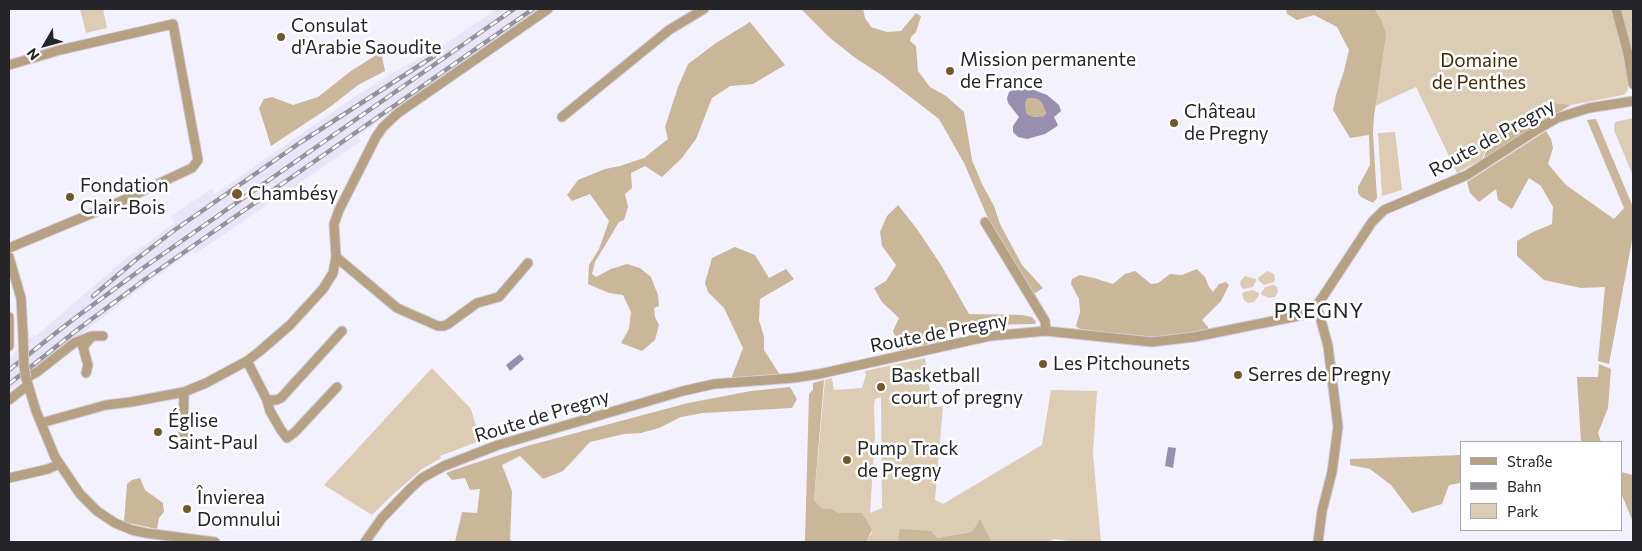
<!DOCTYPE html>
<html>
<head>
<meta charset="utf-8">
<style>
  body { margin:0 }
  #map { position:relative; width:1642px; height:551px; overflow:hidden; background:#f4f1fe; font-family:Commissioner,sans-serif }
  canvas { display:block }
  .frame { position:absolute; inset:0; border:10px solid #252429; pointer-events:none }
  .legend { position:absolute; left:1460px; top:441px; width:162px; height:90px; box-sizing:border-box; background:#fff; border:1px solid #a8a7a9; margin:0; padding:6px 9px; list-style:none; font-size:15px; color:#252429 }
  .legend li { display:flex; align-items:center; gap:10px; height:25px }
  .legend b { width:25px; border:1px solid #a8a7a9 }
  .north { position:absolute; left:20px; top:20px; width:50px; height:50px; -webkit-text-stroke:4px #fff; paint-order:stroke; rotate:232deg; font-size:14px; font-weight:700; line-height:20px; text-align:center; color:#252429 }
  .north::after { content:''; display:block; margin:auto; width:18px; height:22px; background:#252429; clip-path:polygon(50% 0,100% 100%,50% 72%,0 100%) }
</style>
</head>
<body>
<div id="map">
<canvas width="1642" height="551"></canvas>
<div class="frame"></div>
<ul class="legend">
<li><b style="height:6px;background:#b6a283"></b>Straße</li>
<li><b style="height:6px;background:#94929b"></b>Bahn</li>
<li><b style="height:14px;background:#dcccb4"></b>Park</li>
</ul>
<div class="north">N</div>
</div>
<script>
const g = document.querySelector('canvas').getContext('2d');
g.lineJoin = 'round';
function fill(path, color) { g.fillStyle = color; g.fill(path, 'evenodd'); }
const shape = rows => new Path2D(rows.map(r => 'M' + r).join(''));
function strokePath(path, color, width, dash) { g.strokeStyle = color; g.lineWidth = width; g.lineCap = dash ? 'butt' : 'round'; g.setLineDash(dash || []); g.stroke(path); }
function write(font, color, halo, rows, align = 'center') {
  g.font = font + ' Commissioner,sans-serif'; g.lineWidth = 5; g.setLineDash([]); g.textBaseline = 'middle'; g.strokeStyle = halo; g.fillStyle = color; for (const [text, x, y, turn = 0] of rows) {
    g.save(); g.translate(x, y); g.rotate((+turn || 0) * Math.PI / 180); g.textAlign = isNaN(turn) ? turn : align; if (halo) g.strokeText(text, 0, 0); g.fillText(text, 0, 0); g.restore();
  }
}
fill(shape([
  [497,9,543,9,358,136,361,141,195,254,192,251,132,295,9,391,9,358,34,334,36,336,133,252,134,253,175,222,171,216,211,189,215,194,347,102,389,75,448,42]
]), '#e9e4f8');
fill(shape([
  [80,9,103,9,107,28,86,33],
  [1344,9,1612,9,1620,34,1630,86,1628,86,1628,90,1626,93,1623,95,1571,105,1554,103,1521,120,1491,139,1482,159,1457,173,1416,87,1375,106],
  [1619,9,1633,9,1633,64],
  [1633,118,1633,176,1614,130,1615,122],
  [1395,132,1402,190,1382,196,1378,133],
  [1267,271,1274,274,1275,280,1274,282,1264,285,1259,281,1258,278],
  [1245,276,1256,279,1256,281,1253,287,1243,289,1241,287,1240,282],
  [1274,285,1277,287,1278,292,1275,297,1269,298,1262,295,1261,293,1265,287],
  [1253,290,1259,293,1259,296,1254,302,1248,303,1244,300,1242,294,1244,292],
  [925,358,930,391,928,392,930,408,943,406,935,500,943,504,1042,445,1051,390,1097,391,1093,454,1101,542,1077,542,1054,539,1049,542,992,542,980,519,972,532,937,538,901,529,898,542,866,542,872,532,862,513,839,513,832,509,823,509,814,500,825,380,832,378,834,390,862,388,866,375,865,371],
  [881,397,882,508,870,513,875,435,874,405,875,399],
  [432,368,471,409,480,440,477,442,440,456,441,458,422,469,390,497,372,515,324,485]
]), '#dcccb4');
fill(shape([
  [801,9,863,9,865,18,871,27,887,32,901,31,916,13,921,16,916,32,911,37,910,41,916,46,918,71,930,87,946,96,964,112,972,160,982,184,994,206,1000,224,1022,265,1043,288,1034,294,987,216,964,163,939,119,883,76,854,57,830,38],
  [1286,9,1374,9,1381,20,1386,34,1374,116,1373,134,1377,198,1373,203,1361,197,1358,193,1358,187,1370,165,1369,135,1350,138,1333,110,1336,95,1344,71,1349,50,1337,27,1314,15,1297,20,1287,14],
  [750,22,785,65,753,84,730,86,712,98,696,139,682,158,662,177,645,166,631,173,632,188,625,194,628,207,624,220,619,222,595,262,592,274,596,277,611,269,627,264,640,268,651,277,658,295,659,306,654,308,655,317,659,325,655,340,642,351,621,343,629,329,631,312,623,295,609,293,588,284,589,265,599,249,609,221,590,194,572,201,567,195,578,180,605,169,620,166,644,158,668,139,665,127,678,87,688,64,716,43],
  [381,52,385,71,358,85,330,107,271,146,259,108,264,99,272,97,293,105,318,97,351,71],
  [1031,98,1038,99,1042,103,1046,113,1044,116,1033,117,1028,116,1026,112,1025,103,1027,99],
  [1554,103,1571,105,1540,123,1489,157,1484,157,1491,139,1521,120],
  [1596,119,1633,207,1633,235,1609,364,1598,361,1605,287,1581,288,1544,280,1517,256,1517,241,1533,232,1552,224,1553,207,1541,186,1529,178,1512,209,1498,200,1496,189,1479,202,1470,193,1467,182,1546,131,1551,139,1553,148,1548,164,1566,185,1614,219,1624,208,1587,120],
  [898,205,917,229,941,265,969,314,1022,315,1032,317,1036,322,1035,324,970,325,938,333,939,342,900,350,893,331,899,318,882,302,874,288,886,281,896,265,882,246,880,232,887,216],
  [735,247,755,255,769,278,786,269,794,279,760,299,759,320,764,337,764,350,780,375,731,379,743,348,724,308,708,292,705,283,712,258],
  [1197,269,1205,277,1209,287,1213,292,1219,284,1226,282,1229,285,1221,301,1202,320,1208,327,1208,330,1168,336,1146,337,1127,336,1080,329,1076,326,1080,312,1079,299,1071,284,1072,279,1080,275,1094,278,1113,284,1125,274,1135,271,1151,284,1158,283,1170,274,1182,275],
  [1599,364,1611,369,1608,408,1598,433,1601,442,1581,442,1577,377,1598,377],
  [824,380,814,500,823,509,832,509,839,513,862,513,872,530,866,542,805,541,809,394,813,390,813,383],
  [790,387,797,399,792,408,703,413,681,417,659,428,641,433,624,434,590,442,563,471,543,479,520,456,502,465,512,491,510,540,515,542,455,542,462,512,477,513,480,489,470,490,465,478,452,480,446,473,454,470,527,446,688,403,751,391],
  [1461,455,1461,483,1449,485,1442,504,1412,513,1391,485,1370,469,1350,465,1350,459],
  [1621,472,1633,475,1633,522,1621,493],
  [140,478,145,490,163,503,164,512,159,518,157,529,124,522,127,484,132,480],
  [980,519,992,542,898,542,900,529,931,531,937,538,972,532]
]), '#cab698');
fill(shape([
  [1023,83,1026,87,1047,95,1059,105,1061,111,1054,117,1058,125,1056,127,1045,134,1027,139,1018,137,1013,132,1013,126,1019,117,1008,103,1007,98,1009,92],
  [1031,98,1038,99,1042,103,1046,113,1044,116,1034,117,1028,115,1026,112,1025,103,1027,99],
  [520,354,524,359,510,371,506,365],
  [1168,447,1176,448,1173,468,1165,466]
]), '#988eae');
const minor = shape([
  [1616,9,1628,54,1633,84],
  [9,65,60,50,173,24,198,160,192,168,117,203,9,248],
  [562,117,669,30,704,9],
  [985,222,1045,321,1046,331],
  [9,257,21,298,23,334],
  [336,257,397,308,438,326,444,326,448,324,477,303,499,297,528,263],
  [1315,307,1319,313,1328,346,1338,427,1332,472,1322,511,1318,542],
  [9,317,9,346],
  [103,336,92,336,74,343,37,372,26,378,36,411,55,457,80,494,97,511,115,523,132,530,146,533,215,542],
  [247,361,267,400,270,411,281,430,287,438,295,432,337,387],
  [86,373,88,365,83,347,92,336],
  [9,400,28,385],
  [267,400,276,400,281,398,342,331],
  [41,423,106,405,131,402,184,392,206,383,247,361,260,351,290,325,323,289,333,273,336,257,334,224,339,210,376,137,383,127,398,113,548,9],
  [183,443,184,392],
  [9,478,48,469,59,464],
  [365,542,382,518,410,489,422,478,444,466,498,445,683,391,714,384,793,378,819,374,990,336,1046,331,1152,342,1194,337,1303,315,1312,310,1320,301,1372,222,1384,210,1467,175,1538,129,1557,118,1589,108,1633,101]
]);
strokePath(minor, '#cfccd8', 11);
strokePath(minor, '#b6a283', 9);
const rail = shape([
  [93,296,138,258,176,229,301,142,434,56],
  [9,370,71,321,143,268,514,9],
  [9,384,77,330,147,278,533,9]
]);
strokePath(rail, '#94929b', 4.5);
strokePath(rail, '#fff', 2.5, [8]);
const minorBridge = shape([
  [23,334,24,366,26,378]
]);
strokePath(minorBridge, '#cfccd8', 11, []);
strokePath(minorBridge, '#b6a283', 9);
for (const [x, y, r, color] of [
  [281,37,5,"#74582b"],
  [950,71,5,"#74582b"],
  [1174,123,5,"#74582b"],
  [237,194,6,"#74582b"],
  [70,197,5,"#74582b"],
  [1043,364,5,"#74582b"],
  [1238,375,5,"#74582b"],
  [881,387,5,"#74582b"],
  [158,432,5,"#74582b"],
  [847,460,5,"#74582b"],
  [187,509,5,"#74582b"]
]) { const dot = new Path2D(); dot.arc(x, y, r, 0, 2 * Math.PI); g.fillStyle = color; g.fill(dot); strokePath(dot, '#fff', 2); }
write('19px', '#252429', '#fff', [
  ["Consulat",291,26],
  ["d'Arabie Saoudite",291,48],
  ["Mission permanente",960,60],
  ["de France",960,82],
  ["Château",1184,112],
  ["de Pregny",1184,134],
  ["Fondation",80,186],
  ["Clair-Bois",80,208],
  ["Chambésy",248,194],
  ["Les Pitchounets",1053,364],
  ["Serres de Pregny",1248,375],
  ["Basketball",891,376],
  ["court of pregny",891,398],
  ["Église",168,421],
  ["Saint-Paul",168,443],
  ["Pump Track",857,449],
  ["de Pregny",857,471],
  ["Învierea",197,498],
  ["Domnului",197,520]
], 'left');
write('19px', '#402b02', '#fff', [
  ["Domaine",1479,61],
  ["de Penthes",1479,83]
]);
write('19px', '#252429', '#fff', [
  ["Route de Pregny",1492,138,-29],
  ["Route de Pregny",939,333,-11],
  ["Route de Pregny",542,416,-17]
]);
g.letterSpacing = '1px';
write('21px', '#252429', '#fff', [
  ["PREGNY",1319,311]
]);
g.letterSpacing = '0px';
</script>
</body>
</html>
